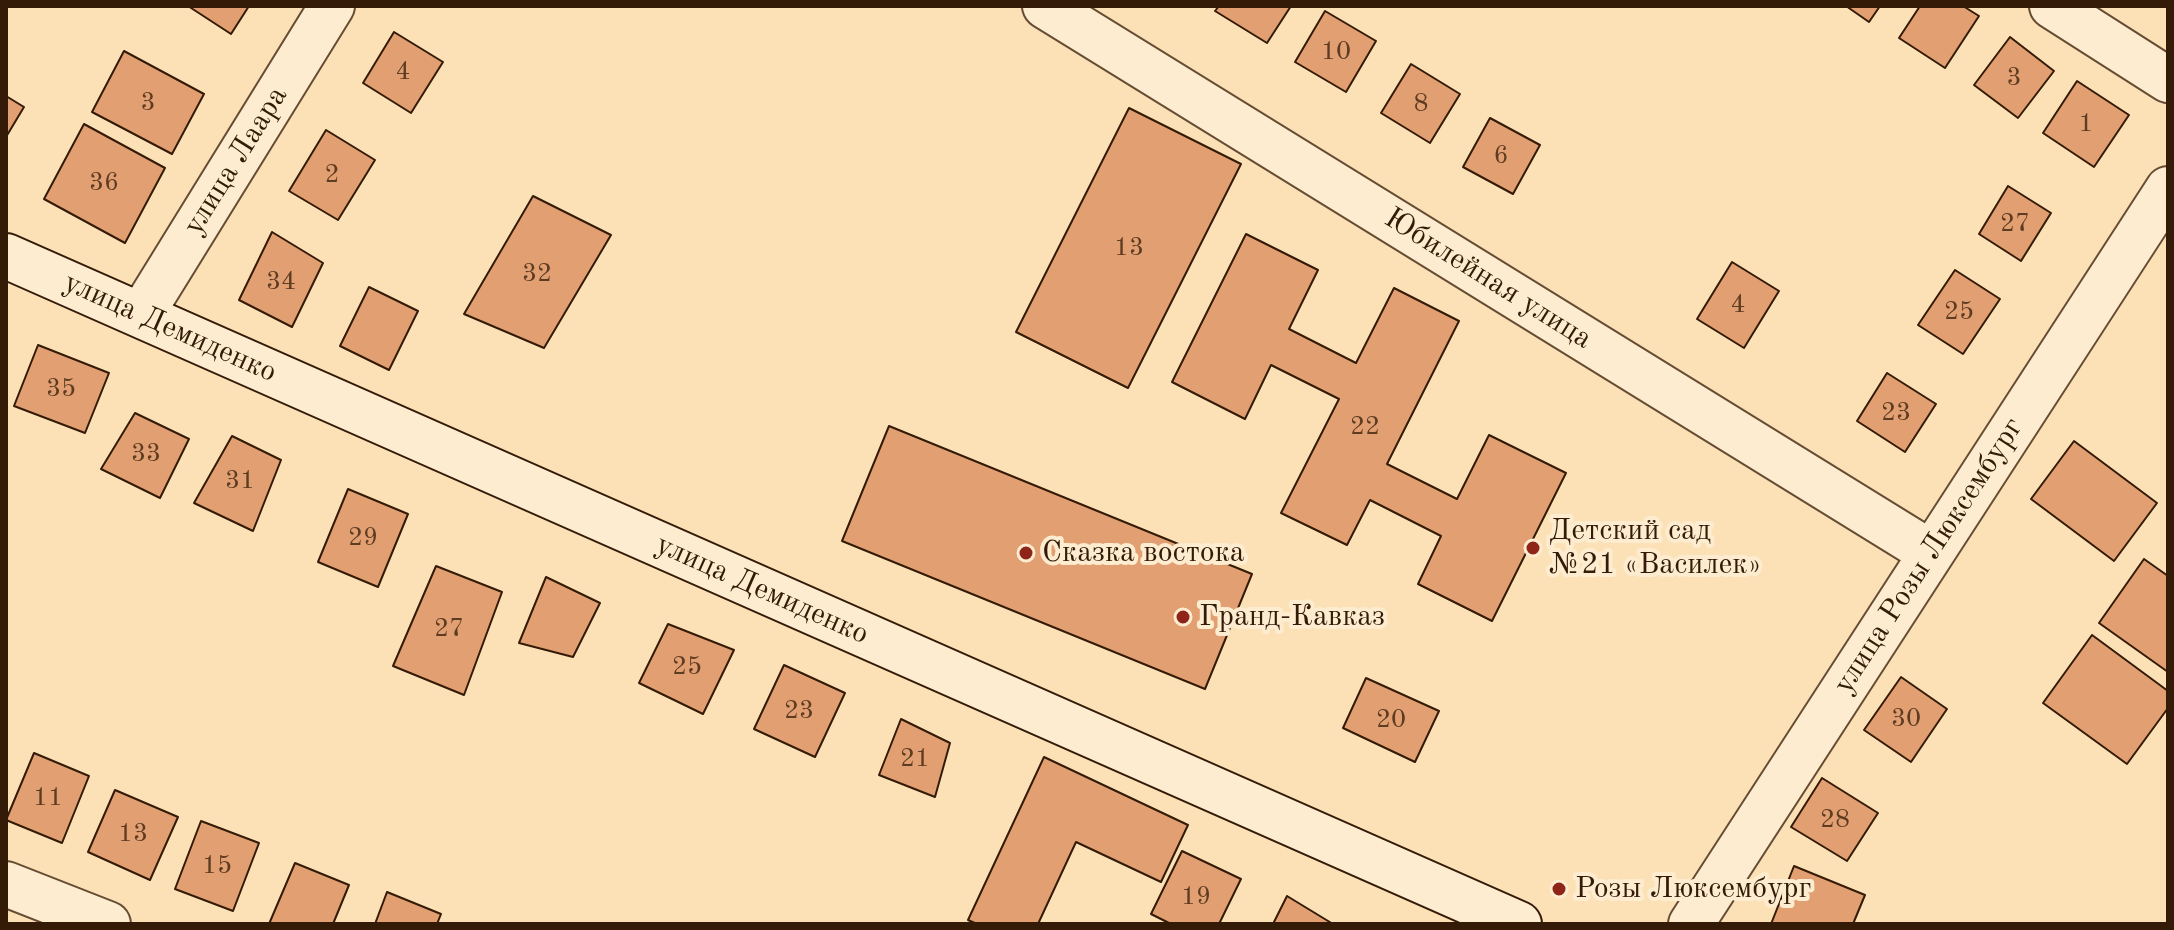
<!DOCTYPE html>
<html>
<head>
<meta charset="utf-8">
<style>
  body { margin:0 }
  #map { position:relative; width:2174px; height:930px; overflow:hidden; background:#fce1b7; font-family:"Old Standard TT",serif }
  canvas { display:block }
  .frame { position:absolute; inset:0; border:8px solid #331b07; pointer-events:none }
</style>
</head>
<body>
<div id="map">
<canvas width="2174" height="930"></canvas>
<div class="frame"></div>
</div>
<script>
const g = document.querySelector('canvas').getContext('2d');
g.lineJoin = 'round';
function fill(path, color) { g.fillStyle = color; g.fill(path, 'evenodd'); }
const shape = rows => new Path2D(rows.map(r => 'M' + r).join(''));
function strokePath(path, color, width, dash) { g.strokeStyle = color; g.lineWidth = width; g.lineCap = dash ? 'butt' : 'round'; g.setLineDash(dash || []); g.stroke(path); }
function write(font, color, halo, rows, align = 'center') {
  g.font = font + ' "Old Standard TT",serif'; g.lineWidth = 8; g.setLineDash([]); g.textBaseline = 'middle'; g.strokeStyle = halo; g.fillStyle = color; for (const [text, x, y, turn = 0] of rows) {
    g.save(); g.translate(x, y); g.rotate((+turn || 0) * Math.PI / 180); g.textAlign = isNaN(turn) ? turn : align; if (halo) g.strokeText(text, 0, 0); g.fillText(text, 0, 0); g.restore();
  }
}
const building = shape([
  [188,6,249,6,231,34,188,6],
  [1219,6,1291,6,1267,43,1215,11,1219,6],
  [1846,6,1880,6,1869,22,1846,6],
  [1920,6,1963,6,1979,16,1945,68,1899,38,1920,6],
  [1325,11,1376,41,1346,92,1295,62,1325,11],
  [394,32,443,62,411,113,363,83,394,32],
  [2010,37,2054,71,2018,118,1974,85,2010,37],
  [124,51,204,94,172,154,92,112,124,51],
  [1411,64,1460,94,1430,143,1381,113,1411,64],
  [2077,81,2129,115,2094,167,2043,133,2077,81],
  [6,96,24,107,6,137,6,96],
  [1129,108,1241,164,1128,388,1016,332,1129,108],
  [1490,118,1540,145,1513,194,1463,167,1490,118],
  [84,124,165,168,125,243,44,199,84,124],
  [326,130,375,160,338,220,289,191,326,130],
  [2008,186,2051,213,2021,261,1979,234,2008,186],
  [533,196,611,235,544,348,464,314,533,196],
  [272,232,323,263,292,327,239,300,272,232],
  [1246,234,1318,270,1289,329,1356,363,1394,288,1459,321,1387,464,1457,499,1489,435,1566,473,1492,621,1418,584,1441,536,1370,500,1347,545,1281,513,1339,399,1271,365,1245,419,1172,382,1246,234],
  [1732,262,1779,291,1744,348,1697,319,1732,262],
  [1955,270,2000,299,1963,354,1918,325,1955,270],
  [369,287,418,311,389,370,340,346,369,287],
  [38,345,109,373,85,433,14,406,38,345],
  [1887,373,1936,404,1905,452,1857,421,1887,373],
  [135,413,189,439,160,498,101,469,135,413],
  [889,426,1252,574,1205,689,842,541,889,426],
  [232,436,281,460,253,531,194,503,232,436],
  [2074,441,2157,503,2114,561,2031,499,2074,441],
  [348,489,408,514,378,587,318,562,348,489],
  [2144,559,2168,576,2168,672,2099,623,2144,559],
  [436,566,502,592,464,695,393,666,436,566],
  [546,577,600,603,573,657,519,643,546,577],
  [668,624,734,650,703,714,639,683,668,624],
  [2092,635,2168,691,2168,708,2127,764,2043,703,2092,635],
  [784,665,845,693,815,757,754,729,784,665],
  [1901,677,1947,709,1911,762,1864,730,1901,677],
  [1366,678,1439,711,1415,762,1343,728,1366,678],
  [901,719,950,743,935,797,879,775,901,719],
  [34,753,89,776,62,843,6,820,34,753],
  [1044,757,1188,825,1161,882,1076,842,1038,924,977,924,968,920,1044,757],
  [1822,778,1878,813,1847,861,1791,827,1822,778],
  [115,790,178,817,150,880,88,852,115,790],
  [201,821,259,843,233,911,175,889,201,821],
  [1182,851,1241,879,1219,924,1171,924,1151,914,1182,851],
  [295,863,349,885,333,924,269,924,295,863],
  [1794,866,1865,895,1853,924,1771,924,1794,866],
  [387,892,441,914,437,924,375,924,387,892],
  [1287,896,1333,924,1273,924,1287,896]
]);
fill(building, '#e19f72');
strokePath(building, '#331b07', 2);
const minor = shape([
  [1045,6,1931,553],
  [2052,6,2168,80],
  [1691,924,2168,189]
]);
const tertiary = shape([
  [141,315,332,6],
  [6,884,108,924]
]);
const secondary = shape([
  [6,256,1519,924]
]);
strokePath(minor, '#654c33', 48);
strokePath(tertiary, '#654c33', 48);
strokePath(secondary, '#331b07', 48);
strokePath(minor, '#fdecd0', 44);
strokePath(tertiary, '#fdecd0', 44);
strokePath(secondary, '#fdecd0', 44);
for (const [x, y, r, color] of [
  [1533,548,8,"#8f2418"],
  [1026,553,8,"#8f2418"],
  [1183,617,8,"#8f2418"],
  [1559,889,8,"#8f2418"]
]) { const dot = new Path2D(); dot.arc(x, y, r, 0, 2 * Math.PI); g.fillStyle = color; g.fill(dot); strokePath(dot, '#fdecd0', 3); }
write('26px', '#5e3c22', null, [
  ["10",1336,52],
  ["4",403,72],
  ["3",2014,78],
  ["3",148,103],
  ["8",1421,104],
  ["1",2086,124],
  ["6",1501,156],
  ["2",332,175],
  ["36",104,183],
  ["27",2015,224],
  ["13",1129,248],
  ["32",537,274],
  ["34",281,282],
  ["4",1738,305],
  ["25",1959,312],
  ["35",61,389],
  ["23",1896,413],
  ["22",1365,427],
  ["33",146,454],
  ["31",240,481],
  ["29",363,538],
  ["27",449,629],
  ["25",687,667],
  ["23",799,711],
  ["30",1906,719],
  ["20",1391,720],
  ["21",915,759],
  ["11",48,798],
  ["28",1835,820],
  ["13",133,834],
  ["15",217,866],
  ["19",1196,897]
]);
write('30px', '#331b07', '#fdecd0', [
  ["улица Лаара",236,161,-58],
  ["Юбилейная улица",1488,279,32],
  ["улица Демиденко",170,328,24],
  ["улица Розы Люксембург",1929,556,-57],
  ["улица Демиденко",762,590,24]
]);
write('30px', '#331b07', '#fdecd0', [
  ["Детский сад",1549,531],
  ["№21 «Василек»",1549,565],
  ["Сказка востока",1042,553],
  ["Гранд-Кавказ",1199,617],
  ["Розы Люксембург",1575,889]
], 'left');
</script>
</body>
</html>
